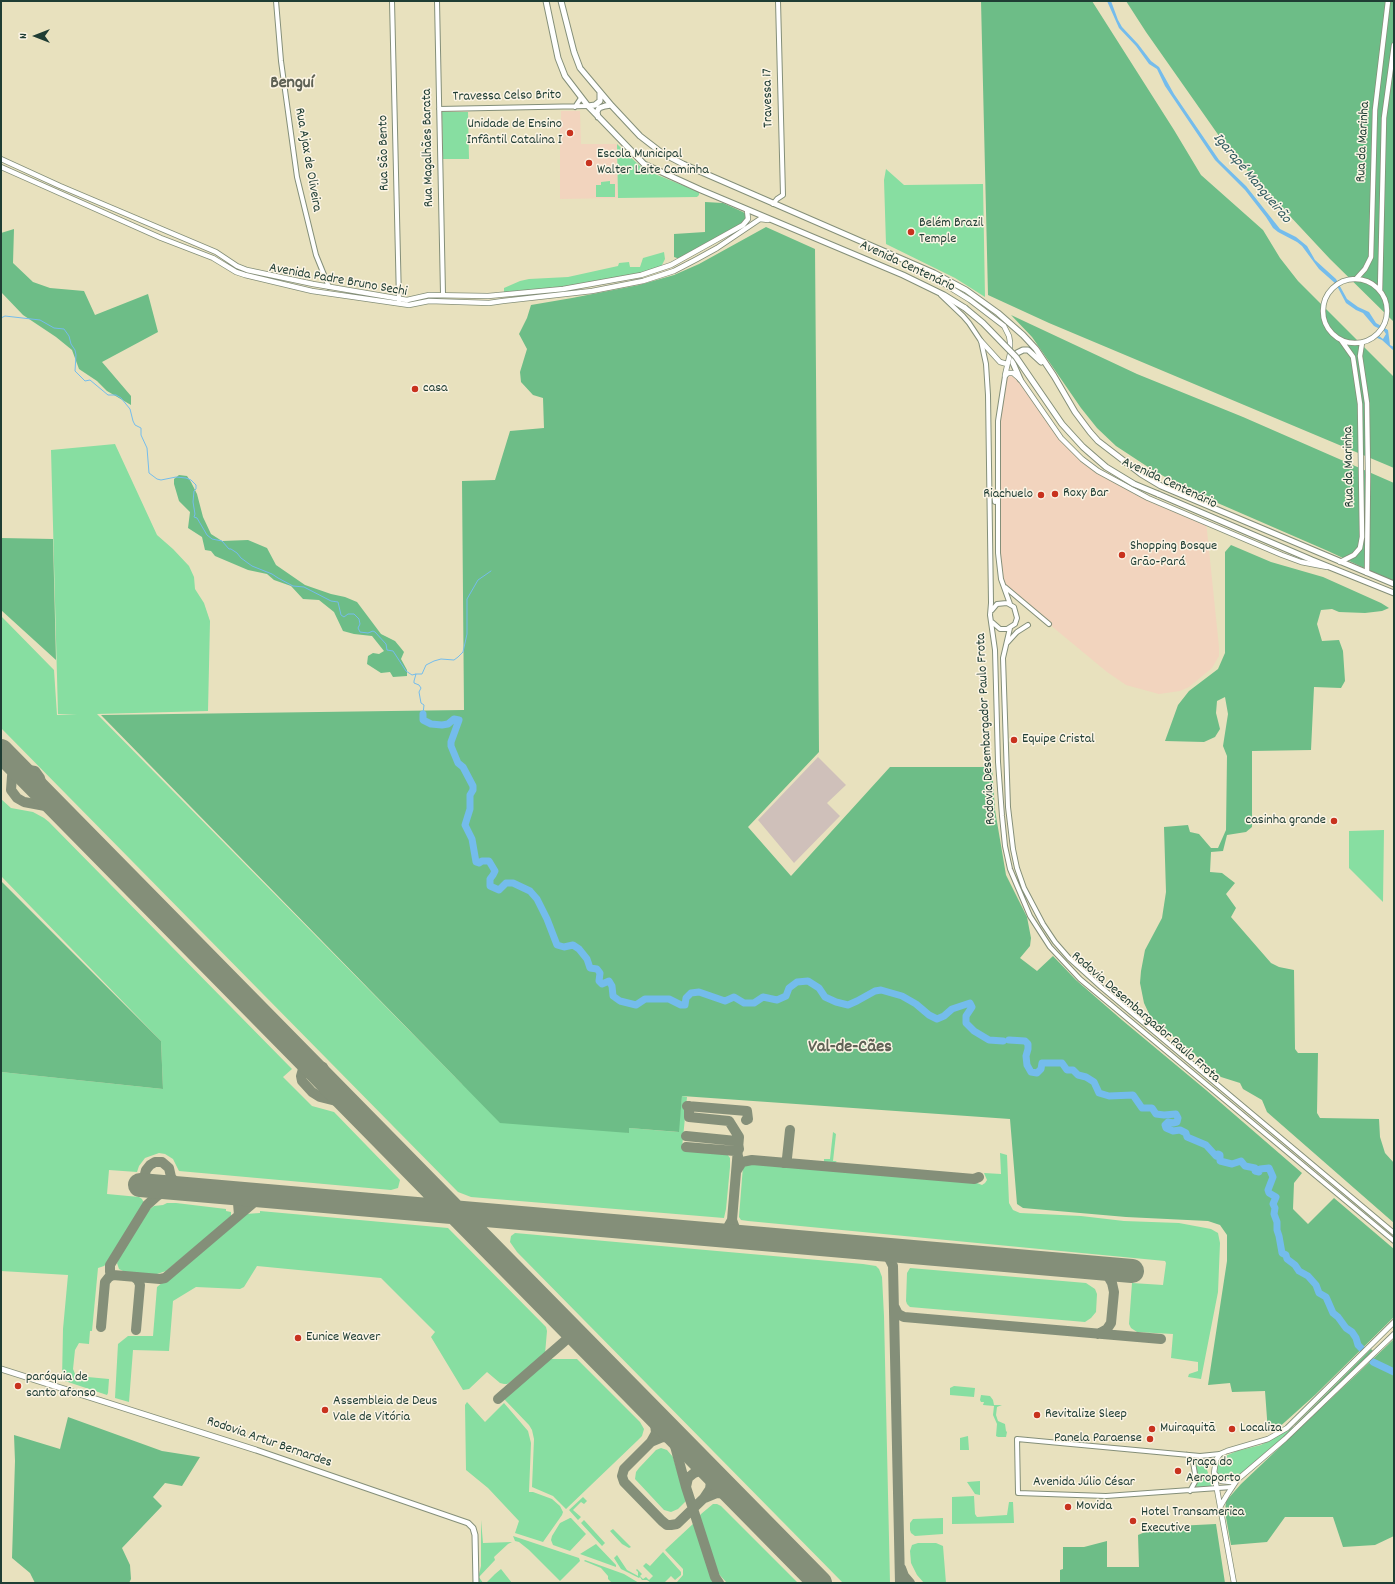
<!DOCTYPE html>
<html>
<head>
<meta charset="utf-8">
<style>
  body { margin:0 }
  #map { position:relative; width:1395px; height:1584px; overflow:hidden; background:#e8e1be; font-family:Dekko,sans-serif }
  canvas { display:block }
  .frame { position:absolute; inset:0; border:2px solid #1f3d34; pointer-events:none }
  .north { position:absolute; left:16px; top:16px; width:40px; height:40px; -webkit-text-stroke:3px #fcf5e5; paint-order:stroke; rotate:270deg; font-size:11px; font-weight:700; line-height:16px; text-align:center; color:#1f3d34 }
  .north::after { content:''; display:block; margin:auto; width:14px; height:18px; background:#1f3d34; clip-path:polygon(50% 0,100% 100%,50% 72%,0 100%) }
</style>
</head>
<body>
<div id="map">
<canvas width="1395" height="1584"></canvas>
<div class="frame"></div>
<div class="north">N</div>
</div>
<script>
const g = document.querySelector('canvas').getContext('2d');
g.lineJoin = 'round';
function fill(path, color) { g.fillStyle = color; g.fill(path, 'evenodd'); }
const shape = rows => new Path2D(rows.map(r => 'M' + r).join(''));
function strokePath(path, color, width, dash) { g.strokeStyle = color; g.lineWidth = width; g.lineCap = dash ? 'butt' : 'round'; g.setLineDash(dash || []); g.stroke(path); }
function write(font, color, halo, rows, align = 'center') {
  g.font = font + ' Dekko,sans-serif'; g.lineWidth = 3; g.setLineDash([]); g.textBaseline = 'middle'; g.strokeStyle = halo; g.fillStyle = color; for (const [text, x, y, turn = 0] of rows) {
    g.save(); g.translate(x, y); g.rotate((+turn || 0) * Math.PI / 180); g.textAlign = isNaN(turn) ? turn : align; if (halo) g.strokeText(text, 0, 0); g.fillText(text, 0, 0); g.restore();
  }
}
fill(shape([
  [561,111,580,111,581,144,617,144,618,198,560,199,560,121,561,119],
  [1008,375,1017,377,1055,428,1082,459,1114,481,1206,521,1219,647,1219,656,1212,668,1189,687,1180,691,1159,694,1126,685,1107,672,1014,595,1007,587,999,573,996,420,1003,382]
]), '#f2d4be');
fill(shape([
  [818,757,846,785,827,803,840,816,794,863,758,820]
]), '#cfc0ba');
fill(shape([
  [442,112,468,112,469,159,443,159],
  [617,144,640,166,655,174,699,192,699,195,697,197,618,198],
  [886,169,904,185,983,184,985,297,955,278,886,244,884,180],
  [610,181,610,184,615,184,615,197,596,197,596,185,601,185,601,182],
  [664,252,665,259,661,267,651,272,609,281,504,295,504,288,520,281,529,279,568,277,618,266,619,263,629,262,630,267,640,267,643,258],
  [115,444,157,535,173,549,189,566,194,577,195,589,204,603,210,621,208,711,97,714,462,1084,629,1133,629,1128,678,1132,682,1096,687,1097,682,1148,719,1151,727,1154,730,1158,730,1167,726,1209,724,1218,471,1197,458,1192,1,728,1,616,54,670,57,715,77,714,58,714,51,450],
  [1,799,11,808,33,812,44,818,49,822,292,1069,283,1077,312,1106,334,1112,400,1180,398,1188,391,1190,179,1171,173,1159,165,1154,159,1153,145,1158,139,1166,137,1172,109,1170,107,1194,139,1197,142,1199,144,1203,111,1259,104,1266,98,1268,92,1331,90,1331,89,1344,79,1343,75,1350,73,1369,75,1374,77,1376,109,1379,108,1393,107,1395,62,1380,63,1329,68,1275,1,1271,1,1072,163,1089,161,1041,1,876],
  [1384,830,1383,902,1349,868,1349,831],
  [833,1132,836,1134,833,1161,837,1161,834,1163,824,1162,824,1159,830,1159],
  [1000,1153,1007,1155,1009,1203,1013,1210,1020,1213,1081,1216,1124,1221,1179,1223,1211,1229,1218,1233,1220,1243,1218,1292,1201,1379,1188,1377,1189,1374,1198,1371,1198,1362,1171,1358,1173,1334,1137,1332,1131,1328,1129,1324,1132,1283,1163,1285,1166,1263,1165,1261,748,1221,741,1220,739,1217,743,1166,747,1163,977,1183,982,1185,985,1183,987,1180,984,1173,1001,1174],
  [167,1203,176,1203,226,1209,226,1211,231,1212,231,1217,166,1271,157,1274,143,1274,127,1273,119,1269,117,1263,120,1255,146,1212,154,1206,163,1205],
  [260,1211,448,1228,546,1327,547,1331,545,1354,523,1374,507,1384,504,1384,500,1383,487,1372,469,1389,463,1390,431,1337,435,1332,381,1278,257,1266,244,1287,240,1289,196,1287,173,1301,169,1351,133,1350,129,1402,115,1398,118,1344,128,1336,153,1336,157,1287,245,1214,260,1213],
  [515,1233,863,1264,876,1266,879,1269,882,1277,884,1316,890,1583,843,1583,517,1252,510,1242,511,1236],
  [910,1268,1086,1283,1095,1289,1097,1294,1096,1312,1091,1318,1085,1322,910,1307,907,1304,906,1301,907,1273],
  [549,1359,577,1359,640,1422,644,1429,642,1436,637,1441,566,1509,553,1496,532,1487,534,1439,532,1430,529,1425,505,1400,505,1398],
  [954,1386,975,1388,974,1397,950,1395,950,1388],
  [981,1395,990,1396,993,1400,994,1405,1002,1405,997,1407,996,1415,998,1421,1005,1424,1006,1431,1007,1432,1006,1437,998,1437,996,1436,997,1424,993,1415,994,1406,983,1405,984,1402,981,1402,980,1400],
  [467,1402,485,1422,504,1403,528,1431,531,1443,529,1492,533,1492,552,1499,560,1506,563,1512,562,1515,543,1542,515,1533,519,1521,488,1488,466,1470,465,1405],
  [1293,1427,1294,1428,1235,1479,1229,1480,1221,1479,1218,1475,1217,1472,1218,1463,1223,1457,1237,1451,1261,1445],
  [968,1436,969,1450,960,1450,960,1438],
  [661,1448,667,1450,673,1457,686,1501,678,1509,671,1512,664,1510,635,1479,636,1472,639,1468,656,1450],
  [1193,1458,1210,1460,1207,1470,1210,1479,1214,1483,1214,1487,1194,1489,1198,1482,1196,1464],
  [980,1481,980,1495,975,1494,967,1482],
  [974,1496,975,1514,977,1517,1007,1515,1009,1502,1013,1502,1014,1523,952,1524,952,1497],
  [583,1497,587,1501,584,1504,581,1502,573,1510,581,1517,578,1520,569,1510],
  [713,1504,717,1504,721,1506,798,1583,727,1583,717,1572,699,1517,701,1514],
  [570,1518,571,1518,586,1534,570,1551,553,1545,551,1540,552,1536,560,1523],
  [943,1518,943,1534,915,1536,911,1533,910,1530,910,1523,913,1519],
  [481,1520,483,1543,512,1542,508,1544,494,1557,495,1560,479,1577,483,1583,478,1583,478,1578,481,1566],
  [584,1520,605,1543,602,1546,581,1523],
  [694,1523,713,1583,678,1583,677,1582,683,1575,683,1569,665,1550],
  [613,1529,631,1547,629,1548,622,1544,610,1531],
  [513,1536,579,1558,580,1561,560,1581,529,1550,519,1542,515,1541],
  [918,1543,936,1543,943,1546,946,1583,924,1583,917,1575,911,1563,910,1551,912,1545],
  [596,1544,616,1565,616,1567,580,1554],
  [663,1552,681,1572,681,1575,675,1580,671,1576,664,1583,651,1583,647,1580,642,1580,640,1577,639,1578,621,1569,614,1558,617,1555,627,1570,638,1576,638,1572,636,1570,637,1569,642,1574,640,1576,643,1579,646,1577,649,1580,653,1576,643,1566,646,1563,650,1566],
  [585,1560,624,1574,639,1583,612,1583,608,1579,608,1576,601,1568,584,1561],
  [501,1569,512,1583,486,1583,495,1574]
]), '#87dea1');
fill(shape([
  [981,1,1092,1,1174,130,1201,175,1263,230,1280,258,1298,281,1394,377,1394,468,1049,323,988,295],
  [1126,1,1394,1,1394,322,1330,259,1231,153,1146,32],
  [705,202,723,203,743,212,746,214,746,221,680,259,674,257,674,234,705,232],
  [766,227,815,249,819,752,748,827,791,876,890,767,992,767,995,810,1006,875,1027,917,1031,938,1030,946,1020,958,1037,971,1053,956,1076,980,1122,1020,1206,1090,1302,1173,1294,1183,1293,1209,1308,1224,1334,1198,1394,1249,1394,1317,1315,1395,1276,1430,1268,1432,1265,1391,1232,1392,1230,1383,1208,1385,1227,1261,1227,1235,1220,1225,1208,1221,1126,1217,1023,1208,1017,1204,1010,1119,682,1096,679,1132,629,1128,629,1133,500,1123,101,715,464,710,462,481,495,480,510,431,544,428,543,398,533,395,521,382,520,372,527,349,519,334,527,318,531,305,572,298,639,285,674,275,699,264],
  [14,229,13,263,33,282,50,288,84,291,95,315,148,294,158,332,102,362,131,396,131,405,107,391,97,381,79,369,72,350,56,337,23,315,1,292,1,233],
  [1011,315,1137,374,1243,417,1394,483,1394,582,1328,551,1190,491,1151,469,1116,446,1097,428,1081,408,1032,337],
  [179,475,187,476,191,482,197,494,203,517,211,534,222,541,248,540,267,548,276,565,305,585,331,594,345,597,357,602,381,634,395,641,400,647,404,652,401,659,407,670,407,676,393,677,390,672,381,673,367,664,368,656,373,653,379,654,384,651,372,636,354,634,343,631,334,612,319,600,303,599,291,586,274,580,267,574,248,570,215,556,211,551,205,550,202,537,188,528,190,512,179,501,174,484,174,479],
  [1,538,53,539,56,660,1,610],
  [1231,545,1271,562,1323,577,1381,603,1389,608,1382,611,1365,613,1339,612,1332,609,1321,610,1317,624,1322,641,1339,640,1343,651,1345,681,1341,688,1314,687,1311,750,1252,751,1252,827,1246,832,1227,835,1223,851,1211,852,1210,872,1222,873,1235,883,1226,894,1236,908,1231,917,1271,963,1279,967,1294,970,1295,1049,1298,1053,1318,1053,1317,1113,1320,1118,1379,1119,1380,1137,1385,1153,1394,1163,1394,1223,1267,1112,1262,1100,1243,1089,1240,1083,1221,1077,1151,1018,1144,1003,1140,983,1141,971,1145,950,1162,918,1166,892,1164,827,1188,825,1190,832,1199,834,1211,848,1218,848,1226,830,1227,756,1223,746,1228,714,1225,697,1217,701,1216,713,1220,729,1215,737,1204,742,1165,741,1178,705,1189,691,1218,669,1225,653,1225,552],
  [1,881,161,1041,163,1089,1,1072],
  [1394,1339,1394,1536,1375,1545,1343,1547,1333,1517,1285,1517,1267,1542,1231,1545,1225,1512,1226,1501,1241,1484],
  [1371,1349,1373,1351,1296,1426,1295,1425],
  [68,1417,162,1451,200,1457,182,1486,165,1483,153,1497,162,1506,122,1548,130,1565,131,1579,129,1583,35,1583,30,1573,12,1558,15,1461,14,1435,60,1449],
  [1216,1524,1225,1583,1060,1583,1060,1570,1063,1569,1063,1547,1084,1547,1107,1541,1107,1567,1139,1567,1138,1535,1157,1527]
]), '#6dbd87');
fill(shape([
  [1107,1,1111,1,1118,20,1122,27,1138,44,1151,61,1159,67,1174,94,1219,160,1246,186,1280,229,1296,237,1307,246,1315,260,1336,279,1347,299,1358,307,1369,312,1376,323,1388,330,1390,345,1394,347,1394,351,1382,340,1375,337,1379,336,1383,339,1386,334,1384,331,1374,326,1363,313,1356,310,1346,303,1336,284,1319,269,1302,246,1297,242,1278,232,1273,228,1266,217,1245,190,1215,160,1165,86,1157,69,1149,64,1136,46,1119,28]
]), '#74bcec');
strokePath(shape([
  [1,318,5,316,40,320,54,328,64,329,69,336,71,344,75,350,76,355,75,371,85,381,90,380,108,395,116,395,121,398,130,409,133,421,135,425,141,428,141,435,147,448,149,473,157,479,161,480,176,477,186,478,191,480,196,485,196,489,194,491,193,502,195,514,194,517,197,518,207,535,212,539,222,541,229,549,231,549,237,553,241,558,252,566,272,574,278,578,293,586,304,587,331,601,338,602,341,615,344,617,348,614,354,614,359,619,360,624,358,628,360,632,368,633,373,631,375,632,386,644,387,650,393,651,395,654,406,671,412,675,416,674,414,681,414,683,419,685,421,688,419,692,421,703,424,705,423,714],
  [416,674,422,674,426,665,434,661,441,659,454,660,458,657,463,652,467,634,467,599,478,580,491,571]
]), '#74bcec', 1);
strokePath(shape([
  [423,714,423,720,431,724,442,725,448,724,454,719,459,720,451,742,451,746,458,763,463,767,473,786,473,790,470,795,470,809,465,825,472,839,476,862,479,863,482,861,489,861,495,871,493,875,490,879,490,886,499,890,506,883,513,883,530,891,537,899,547,919,557,945,564,947,573,945,579,949,587,959,590,968,597,969,600,973,599,981,602,984,609,981,612,986,613,996,620,1001,636,1005,645,999,669,999,681,1005,685,1005,686,998,691,993,699,992,725,1001,734,997,744,1003,754,1003,763,997,777,1000,786,996,789,988,797,982,808,981,819,988,825,997,836,1002,848,1005,857,1001,875,991,881,990,902,996,916,1004,929,1015,937,1019,944,1016,952,1009,970,1003,972,1007,966,1016,966,1023,974,1031,989,1040,1003,1041],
  [1009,1040,1025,1041,1028,1044,1028,1049,1026,1056,1027,1065,1031,1072,1037,1073,1041,1069,1042,1063,1062,1063,1067,1070,1073,1070,1078,1075,1086,1077,1094,1082,1099,1093,1109,1096,1133,1095,1142,1108,1152,1108,1156,1114,1164,1115,1176,1114,1178,1118,1177,1122,1173,1123,1168,1122,1165,1125,1166,1128,1173,1131,1180,1130,1186,1133,1187,1137,1206,1145,1216,1156,1218,1154,1220,1155,1220,1161,1232,1164,1241,1161,1245,1166,1255,1168,1255,1171,1259,1172,1260,1169,1269,1168,1273,1177,1268,1190,1269,1193,1276,1197,1273,1204,1275,1208,1274,1214,1277,1222,1277,1230,1279,1236,1282,1253,1286,1255,1287,1259,1295,1265,1299,1271,1308,1276,1316,1285,1319,1293,1326,1297,1333,1313,1338,1317,1346,1328,1352,1332,1356,1338,1358,1345,1361,1348],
  [1373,1362,1394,1372]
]), '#74bcec', 7);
strokePath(shape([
  [63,813,44,793,40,778,35,771,23,769,17,771,12,776,11,790,17,798,24,802,56,808,80,832],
  [687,1106,747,1111,748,1119,746,1120],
  [689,1106,689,1117,729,1121,739,1137,732,1220,727,1229,717,1235],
  [358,1112,331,1085,323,1067,314,1064,309,1065,303,1069,301,1076,302,1081,312,1092,320,1097,348,1104,368,1125],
  [686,1136,736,1141,738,1143,739,1149],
  [686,1147,735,1151,738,1156],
  [783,1163,786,1161,787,1158,790,1130],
  [737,1170,742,1162,752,1160,974,1179,979,1177],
  [145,1174,146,1170,150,1165,155,1162,162,1162,169,1168,171,1177,175,1182,185,1189],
  [239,1215,238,1203,231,1194,179,1189,165,1191,157,1196,147,1205,110,1265,110,1272,113,1275,160,1279,165,1278,258,1199,270,1197,294,1199],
  [732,1220,736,1231,746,1237],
  [879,1249,888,1256,893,1266,900,1583],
  [1095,1268,1101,1270,1108,1276,1112,1283,1114,1292,1111,1323,1107,1329,1098,1334],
  [134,1277,138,1280,140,1285,136,1330],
  [894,1306,898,1314,904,1317,1161,1339],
  [101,1327,105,1282,109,1277,113,1275],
  [498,1399,574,1333],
  [669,1429,672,1435,686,1487,715,1577,719,1583],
  [651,1442,656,1433,654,1414],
  [682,1442,673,1438,663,1437,651,1442,624,1469,622,1476,624,1482,662,1521,667,1525,671,1525,677,1524,704,1498,710,1489,712,1473],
  [686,1487,688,1478,694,1473,699,1471,711,1472],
  [705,1498,717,1493,733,1494],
  [901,1568,904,1576,910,1583]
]), '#848f79', 10);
strokePath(shape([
  [1,751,820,1583],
  [140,1185,1132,1271]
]), '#848f79', 24);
const tertiary = shape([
  [276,1,281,61,297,177,316,255,329,287],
  [392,1,399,301],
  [437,1,443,294],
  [575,107,581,98],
  [439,109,588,106],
  [773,204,777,199,783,195,778,1],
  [941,295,963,316,969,323,981,341,986,364,988,395,991,603,990,615,995,650,998,762,1002,816,1005,846,1010,869,1030,916,1050,947,1080,979,1394,1241],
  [1005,376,998,421,998,553,1001,579,1010,604],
  [989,494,991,492,994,493,995,502],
  [1005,587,1049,624],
  [992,622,1000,629,1007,629,1015,624,1017,618,1014,607,1007,603,997,604,992,610],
  [1010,628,1003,658,1008,807,1013,849,1017,868,1024,888,1043,924,1055,942,1069,958,1101,987,1394,1233],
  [1007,643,1017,632,1028,625],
  [1220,1454,1200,1456,1017,1439,1018,1493,1106,1496,1232,1487],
  [1187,1455,1191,1458,1193,1462,1195,1474,1195,1482,1190,1491]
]);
const secondary = shape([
  [1,159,60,186,216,252,237,266,247,270,313,284,407,300,429,295,488,296,563,289,641,275,671,265,743,225,748,219,747,210],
  [1,167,161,238,213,258,236,272,245,275,312,291,409,305,429,301,489,303,503,301,592,291,643,281,674,271,697,259,717,248,760,219,768,220],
  [920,269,970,300,1004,326,1009,336,1010,342,1010,354,1005,375],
  [1356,279,1365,269,1371,257,1375,110,1388,1],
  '1323 311a32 32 0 1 1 64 0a32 32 0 1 1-64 0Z',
  [1380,291,1384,118,1394,45],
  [981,341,1000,362,1007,364],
  [1362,343,1360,356,1367,403,1368,475,1367,573],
  [1005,376,1008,373,1013,373,1020,379,1061,438,1082,459,1098,471,1148,498,1282,555,1301,562,1327,567],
  [1340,562,1354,555,1360,548,1362,537,1360,404,1353,357,1341,340],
  [1215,1474,1221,1481,1231,1482,1236,1480],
  [1220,1507,1227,1495,1237,1480,1285,1439,1394,1334],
  [1234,1583,1214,1473,1216,1460,1220,1454,1227,1451,1268,1439,1287,1428,1394,1322]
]);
const primary = shape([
  [546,1,558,58,565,76,588,106,644,164,701,190,903,275,944,295,965,308],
  [561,1,574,52,580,68,612,106,640,136,662,153,683,164,934,273,966,290,998,313,1023,335,1036,349,1054,376,1075,412,1090,432,1098,441,1141,474,1161,486,1394,584],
  [588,106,595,105,600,101,600,92],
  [598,117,597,112,599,108,605,106,611,105],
  [1020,379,1013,363,1014,358,1017,353,1023,350,1028,350,1041,362],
  [1158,494,1312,560,1394,593],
  [1,1369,256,1450,468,1523,473,1528,475,1535,476,1583]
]);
strokePath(tertiary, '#848f79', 6);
strokePath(secondary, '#848f79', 6);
strokePath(primary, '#848f79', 7);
strokePath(tertiary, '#fff', 4);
strokePath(secondary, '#fff', 4.5);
strokePath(primary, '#fff', 5);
const primaryBridge = shape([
  [965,308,983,323,1016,357,1062,424,1083,447,1106,467,1134,484,1158,494]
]);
strokePath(primaryBridge, '#848f79', 7, []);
strokePath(primaryBridge, '#fff', 5);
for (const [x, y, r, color] of [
  [570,133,4,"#c8321e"],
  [589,163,4,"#c8321e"],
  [911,232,4,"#c8321e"],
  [415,389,4,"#c8321e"],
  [1055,494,4,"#c8321e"],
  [1041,495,4,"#c8321e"],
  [1122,555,4,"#c8321e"],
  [1014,740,4,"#c8321e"],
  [1334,821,4,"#c8321e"],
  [298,1338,4,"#c8321e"],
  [18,1386,4,"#c8321e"],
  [325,1410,4,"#c8321e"],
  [1037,1415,4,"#c8321e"],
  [1152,1429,4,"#c8321e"],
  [1232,1429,4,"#c8321e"],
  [1150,1439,4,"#c8321e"],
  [1178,1471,4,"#c8321e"],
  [1068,1507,4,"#c8321e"],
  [1133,1521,4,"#c8321e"]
]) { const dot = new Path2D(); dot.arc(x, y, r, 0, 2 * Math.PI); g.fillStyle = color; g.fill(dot); strokePath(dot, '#fcf5e5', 1.5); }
write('14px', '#1f3d34', '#fcf5e5', [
  ["Travessa Celso Brito",507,97,-1],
  ["Travessa 17",769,98,-91],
  ["Rua da Marinha",1364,142,-87],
  ["Rua Magalhães Barata",429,148,-91],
  ["Rua São Bento",385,153,-91],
  ["Rua Ajax de Oliveira",307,160,80],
  ["Avenida Centenário",907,267,25],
  ["Avenida Padre Bruno Sechi",338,281,10],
  ["Rua da Marinha",1350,467,-91],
  ["Avenida Centenário",1169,484,25],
  ["Rodovia Desembargador Paulo Frota",987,729,-93],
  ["Rodovia Desembargador Paulo Frota",1145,1018,41],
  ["Rodovia Artur Bernardes",269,1443,19],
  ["Avenida Júlio César",1084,1483]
]);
write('14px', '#1f3d34', '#fcf5e5', [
  ["Unidade de Ensino",562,125,"right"],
  ["Infântil Catalina I",562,141,"right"],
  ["Escola Municipal",597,155],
  ["Walter Leite Caminha",597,171],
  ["Belém Brazil",919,224],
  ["Temple",919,240],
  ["casa",423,389],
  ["Roxy Bar",1063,494],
  ["Riachuelo",1033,495,"right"],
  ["Shopping Bosque",1130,547],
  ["Grão-Pará",1130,563],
  ["Equipe Cristal",1022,740],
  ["casinha grande",1326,821,"right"],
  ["Eunice Weaver",306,1338],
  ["paróquia de",26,1378],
  ["santo afonso",26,1394],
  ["Assembleia de Deus",333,1402],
  ["Vale de Vitória",333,1418],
  ["Revitalize Sleep",1045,1415],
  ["Muiraquitã",1160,1429],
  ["Localiza",1240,1429],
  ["Panela Paraense",1142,1439,"right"],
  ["Praça do",1186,1463],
  ["Aeroporto",1186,1479],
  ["Movida",1076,1507],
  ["Hotel Transamerica",1141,1513],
  ["Executive",1141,1529]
], 'left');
write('italic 15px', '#345d62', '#fcf5e5', [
  ["Igarapé Mangueirão",1251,179,50]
]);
write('bold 18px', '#5f6256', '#fcf5e5', [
  ["Benguí",292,85],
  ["Val-de-Cães",850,1049]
]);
</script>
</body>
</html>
